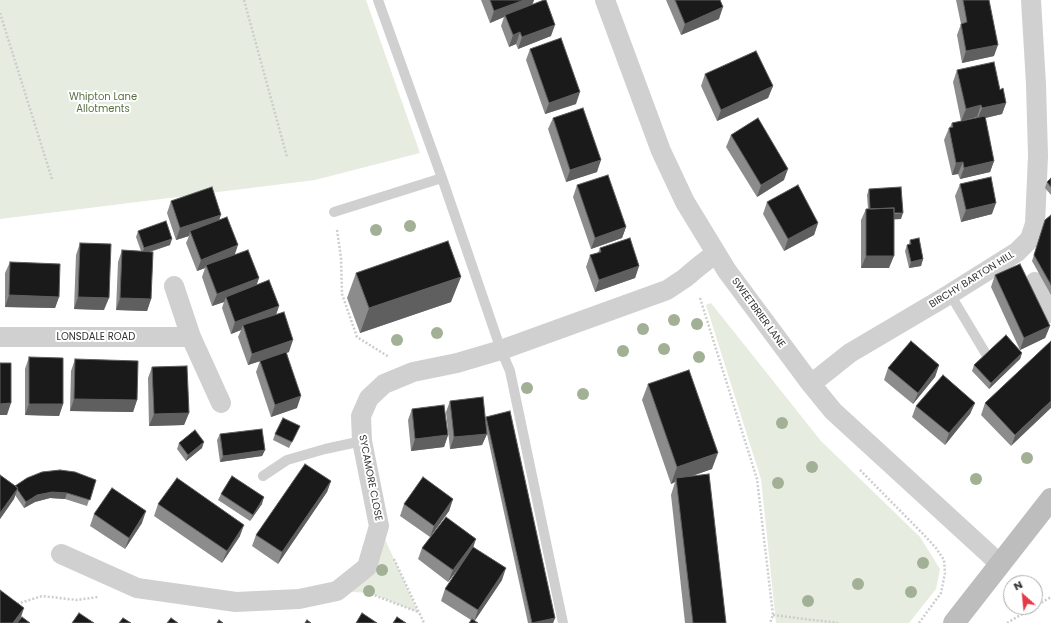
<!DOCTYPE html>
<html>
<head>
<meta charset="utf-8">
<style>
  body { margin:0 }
  #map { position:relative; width:1051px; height:623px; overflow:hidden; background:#fff; font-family:Poppins,sans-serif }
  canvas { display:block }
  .north { position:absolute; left:1003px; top:575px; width:40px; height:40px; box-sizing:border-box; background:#fff; border:1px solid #adadad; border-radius:50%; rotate:333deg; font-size:11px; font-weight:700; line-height:16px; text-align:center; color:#333 }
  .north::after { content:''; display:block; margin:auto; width:14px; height:18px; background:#e63946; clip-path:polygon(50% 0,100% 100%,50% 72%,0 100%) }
</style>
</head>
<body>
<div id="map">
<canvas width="1051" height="623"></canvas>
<div class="north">N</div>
</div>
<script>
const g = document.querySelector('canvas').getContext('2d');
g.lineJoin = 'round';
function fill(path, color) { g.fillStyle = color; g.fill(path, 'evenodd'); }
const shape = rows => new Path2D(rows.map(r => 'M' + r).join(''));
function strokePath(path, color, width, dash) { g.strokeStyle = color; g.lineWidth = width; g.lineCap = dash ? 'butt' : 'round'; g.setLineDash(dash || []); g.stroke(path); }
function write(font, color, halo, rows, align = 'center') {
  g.font = font + ' Poppins,sans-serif'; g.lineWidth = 4; g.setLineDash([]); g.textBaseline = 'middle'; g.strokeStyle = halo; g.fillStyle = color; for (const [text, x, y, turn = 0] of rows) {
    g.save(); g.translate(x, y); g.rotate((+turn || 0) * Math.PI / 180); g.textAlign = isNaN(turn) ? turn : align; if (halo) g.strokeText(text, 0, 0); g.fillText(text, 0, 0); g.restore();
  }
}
fill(shape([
  [0,0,366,0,420,153,315,180,0,219],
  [711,303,821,441,920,537,940,569,936,589,909,623,776,623,761,479,706,305],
  [379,526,418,612,370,593,337,591,367,567]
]), '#e6ecdf');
strokePath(shape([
  [244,0,287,157],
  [0,13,52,179],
  [337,230,341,258,342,294,357,337,389,357],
  [700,298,757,479,773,615,770,623],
  [860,470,925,536,936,548,944,560,945,573,941,593,919,623],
  [394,559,424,623],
  [371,594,418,612],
  [17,604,42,596,77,600,98,597],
  [773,615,838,623],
  [1007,623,1051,597]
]), '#cdcdcd', 2.5, [2, 2]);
strokePath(shape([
  [378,0,442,178,501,350,510,371,563,623],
  [334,212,442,178],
  [950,294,986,354],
  [263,476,287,460,325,449,362,441]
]), '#d0d0d0', 10);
strokePath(shape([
  [605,0,661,151,685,202,727,271,811,384,833,411,1000,564],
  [1035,282,1051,313],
  [174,286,191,337],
  [0,337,191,337,221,403],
  [811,384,850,353,950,294,1017,252,1030,239,1035,224,1038,156,1036,84,1031,0],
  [61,554,137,588,236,602,299,599,337,591,367,567,379,526,362,441,361,416,369,398,384,384,413,372,457,363,501,350,667,290,685,278,698,267,716,253]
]), '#d0d0d0', 20);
strokePath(shape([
  [954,623,1051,499]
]), '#bdbdbd', 22);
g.fillStyle = '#a2b095';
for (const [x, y] of [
  [410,226],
  [376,230],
  [674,320],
  [697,324],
  [643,329],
  [437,333],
  [397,340],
  [664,349],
  [623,351],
  [699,357],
  [527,388],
  [583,394],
  [782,423],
  [1027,458],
  [812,467],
  [976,479],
  [778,483],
  [923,563],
  [382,570],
  [858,584],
  [369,591],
  [911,592],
  [808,601]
]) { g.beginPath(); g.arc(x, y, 6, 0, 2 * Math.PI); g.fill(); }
fill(shape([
  [481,0,534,0,532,5,551,36,518,49,516,44,509,47,501,26,504,17,490,23],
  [666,0,720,0,719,19,681,35],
  [956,0,989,0,994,56,962,63,957,35,961,24],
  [530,49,576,104,545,114,526,60],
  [957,70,1000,90,1006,103,1002,114,985,118,994,161,990,172,960,179,958,174,952,175,944,140,949,128,950,127,952,123,977,118,977,117,961,121,953,82],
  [705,74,773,86,768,98,717,121,701,86],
  [553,118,597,172,566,182,548,129],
  [731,135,784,180,757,197,726,147],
  [1051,178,1051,195,1045,188,1047,182],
  [960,184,992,214,961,222,955,196],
  [577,185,626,227,622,238,591,249,573,197],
  [869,189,901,219,894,219,889,268,861,268,861,220,866,209,868,209,867,195],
  [171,201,219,220,235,255,259,278,256,285,279,306,276,314,289,352,287,353,297,408,271,417,256,372,260,361,248,365,238,337,241,330,231,334,222,308,224,302,212,306,202,277,205,268,197,271,186,243,189,236,176,240,167,213],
  [767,202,818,223,814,235,784,251,763,214],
  [1051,215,1051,295,1032,261,1043,226],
  [138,231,170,245,150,252,151,299,147,311,116,310,118,262,122,250,141,251,136,237],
  [910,240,923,259,921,266,909,268,905,251,907,245,909,244],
  [80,243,104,310,74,309,76,255],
  [600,248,639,266,635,278,595,292,586,267,590,255,598,253],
  [10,262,59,297,55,308,5,307,5,273],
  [356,273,451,302,360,333,347,298],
  [995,275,1050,326,1045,338,1020,350,991,287],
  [1051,341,1011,446,981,415,985,403],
  [1022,353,1020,359,989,389,972,371,974,365],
  [29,357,63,404,59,416,25,415,25,369],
  [75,359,137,400,133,412,70,411,71,371],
  [939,365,935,377,913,404,884,380,888,368],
  [152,367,189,413,184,425,149,426,148,378],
  [648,384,712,469,692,476,726,623,685,623,671,495,675,482,671,484,642,400],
  [450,401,485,420,486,417,555,618,553,623,528,623,487,434,482,445,450,449,446,412],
  [975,403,970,414,945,445,912,417,916,406],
  [412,409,448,435,444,447,411,451,408,420],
  [297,432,289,448,273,440,275,434],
  [220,434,265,450,262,456,220,462,217,440],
  [179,443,202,448,186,461,177,449],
  [0,475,15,486,96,480,87,506,65,499,50,498,35,502,24,508,15,495,14,499,0,519],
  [331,481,327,492,278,564,252,546,256,535],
  [221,494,262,504,250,521,218,500],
  [453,499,449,511,430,537,400,516,404,504],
  [158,504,240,536,222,563,154,516],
  [94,514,142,523,125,549,90,526],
  [473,547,502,580,474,621,471,620,441,601,445,589,462,564,448,582,418,559,422,548]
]), '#8c8c8c');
fill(shape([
  [524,0,534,0,531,8,505,15,504,17,490,23,494,11],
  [723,7,719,19,681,35,685,24],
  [555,25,551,36,518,49,522,37],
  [520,32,516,44,509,47,513,35],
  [998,45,994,56,962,63,966,51],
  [773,86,768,98,717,121,721,110],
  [580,92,576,104,545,114,549,103],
  [1006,103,1002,114,977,120,982,108],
  [981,105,977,117,961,121,966,109],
  [601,160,597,172,566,182,570,170],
  [994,161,990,172,960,179,964,168],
  [963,162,958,174,952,175,956,163],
  [788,169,784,180,757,197,761,185],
  [996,203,992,214,961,222,966,210],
  [903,213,901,219,869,221,871,215],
  [221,215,217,226,190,231,189,236,176,240,180,228],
  [818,223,814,235,784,251,788,239],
  [626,227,622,238,591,249,595,238],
  [172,239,170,245,142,254,144,248],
  [238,245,234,257,206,265,205,268,197,271,201,260],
  [866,256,894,256,889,268,861,268],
  [923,259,921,266,909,268,911,262],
  [639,266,635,278,595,292,599,280],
  [461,277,451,302,360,333,369,308],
  [259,278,255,290,226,297,224,302,212,306,217,294],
  [9,295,59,297,55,308,5,307],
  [78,297,109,298,104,310,74,309],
  [120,298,151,299,147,311,116,310],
  [279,306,275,318,243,325,241,330,231,334,235,322],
  [1050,326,1045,338,1020,350,1024,338],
  [293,340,289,352,248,365,252,354],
  [1022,353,1020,359,989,389,991,383],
  [939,365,935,377,913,404,918,393],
  [301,396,297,408,271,417,275,405],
  [74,399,137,400,133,412,70,411],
  [1051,401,1051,408,1011,446,1015,435],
  [11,403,7,415,0,415,0,404],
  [975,403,970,414,945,445,949,433],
  [29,404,63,404,59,416,25,415],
  [189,413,184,425,149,426,154,414],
  [487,434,482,445,450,449,454,437],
  [448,435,444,447,411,451,415,439],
  [204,442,202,448,186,461,188,455],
  [265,450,262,456,220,462,223,456],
  [718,453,712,469,677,481,676,478,675,482,671,484,677,467],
  [331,481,327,492,278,564,282,552],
  [18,488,14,499,0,519,0,513],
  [52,492,67,493,65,499,50,498,35,502,24,508,26,502,37,495],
  [264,497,262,504,250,521,253,515],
  [453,499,449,511,430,537,434,526],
  [146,511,142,523,125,549,129,538],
  [244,525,240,536,222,563,227,551],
  [476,539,472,551,448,582,453,570],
  [506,568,502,580,474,622,478,610],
  [24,608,20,620,17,623,13,623],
  [555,618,553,623,532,623]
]), '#5f5f5f');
const building = shape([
  [490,0,524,0,494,11,490,0],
  [544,0,546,0,555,25,522,37,520,32,513,35,505,15,544,0],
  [675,0,720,0,723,7,685,24,675,0],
  [963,0,989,0,998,45,966,51,961,24,967,22,963,0],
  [561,38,580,92,549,103,530,49,561,38],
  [756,51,773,86,721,110,705,74,756,51],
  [994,62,1000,90,1003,88,1006,103,982,108,981,105,966,109,957,70,994,62],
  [583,108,601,160,570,170,553,118,583,108],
  [985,116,994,161,964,168,963,162,956,163,949,128,953,127,952,123,985,116],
  [758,118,788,169,761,185,731,135,758,118],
  [608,175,626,227,595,238,577,185,608,175],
  [991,177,996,203,966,210,960,184,991,177],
  [1051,178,1051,187,1047,182,1051,178],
  [798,185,818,223,788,239,767,202,798,185],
  [212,187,221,215,180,228,171,201,212,187],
  [901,187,903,213,894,213,894,208,870,209,869,189,901,187],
  [894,208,894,256,866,256,866,209,894,208],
  [1051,215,1051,285,1034,255,1045,220,1051,215],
  [227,217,238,245,201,260,190,231,227,217],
  [166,221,172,239,144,248,138,231,166,221],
  [630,238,639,266,599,280,590,255,601,252,600,248,630,238],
  [919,238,923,259,911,262,907,245,911,244,910,240,919,238],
  [448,241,461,277,369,308,356,273,448,241],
  [80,243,111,244,109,298,78,297,80,243],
  [122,250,153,252,151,299,120,298,122,250],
  [248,250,259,278,217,294,206,265,248,250],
  [10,262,60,264,59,297,9,295,10,262],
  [1020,264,1050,326,1024,338,995,275,1020,264],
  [269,280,279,306,235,322,226,297,269,280],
  [284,312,293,340,252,354,243,325,284,312],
  [1006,335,1022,353,991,383,974,365,1006,335],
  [911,341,939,365,918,393,888,368,911,341],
  [1051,341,1051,401,1015,435,985,403,1051,341],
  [286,352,301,396,275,405,260,361,286,352],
  [29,357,63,358,63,404,29,404,29,357],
  [75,359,138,361,137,400,74,399,75,359],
  [0,363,11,363,11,403,0,404,0,363],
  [187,366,189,413,154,414,152,367,187,366],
  [689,370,718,453,677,467,648,384,689,370],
  [943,375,975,403,949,433,916,406,943,375],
  [483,397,487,434,454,437,450,401,483,397],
  [444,405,448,435,415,439,412,409,444,405],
  [510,411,555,618,532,623,486,417,510,411],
  [283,418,300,426,292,442,275,434,283,418],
  [262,429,265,450,223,456,220,434,262,429],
  [195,430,204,442,188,455,179,443,195,430],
  [305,464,331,481,282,552,256,535,305,464],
  [60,470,75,472,96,480,90,500,67,493,52,492,37,495,26,502,17,489,18,488,15,486,27,478,42,472,60,470],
  [709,474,726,623,693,623,676,478,709,474],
  [0,475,18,488,0,513,0,475],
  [232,476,264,497,253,515,221,494,232,476],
  [423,477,453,499,434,526,404,504,423,477],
  [177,478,244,525,227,551,158,504,177,478],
  [112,488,146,511,129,538,94,514,112,488],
  [446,517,476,539,453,570,422,548,446,517],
  [473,547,506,568,478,610,445,589,473,547],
  [0,590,24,608,13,623,0,623,0,590],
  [79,613,94,623,72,623,79,613],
  [362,613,377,623,356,623,362,613],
  [22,617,30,623,17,623,22,617],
  [397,617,406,623,393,623,397,617],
  [123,618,131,623,119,623,123,618],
  [171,618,178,623,167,623,171,618],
  [472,619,478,623,469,623,472,619],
  [219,620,223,623,217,623,219,620],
  [307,620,311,623,305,623,307,620]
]);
fill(building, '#1a1a1a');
strokePath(building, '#5f5f5f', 1);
write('10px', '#56703f', '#fff', [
  ["Whipton Lane",103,97],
  ["Allotments",103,109]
]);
write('10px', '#333', '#fff', [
  ["BIRCHY BARTON HILL",972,280,-32],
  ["SWEETBRIER LANE",758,313,54],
  ["LONSDALE ROAD",96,337],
  ["SYCAMORE CLOSE",370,478,79]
]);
</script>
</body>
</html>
